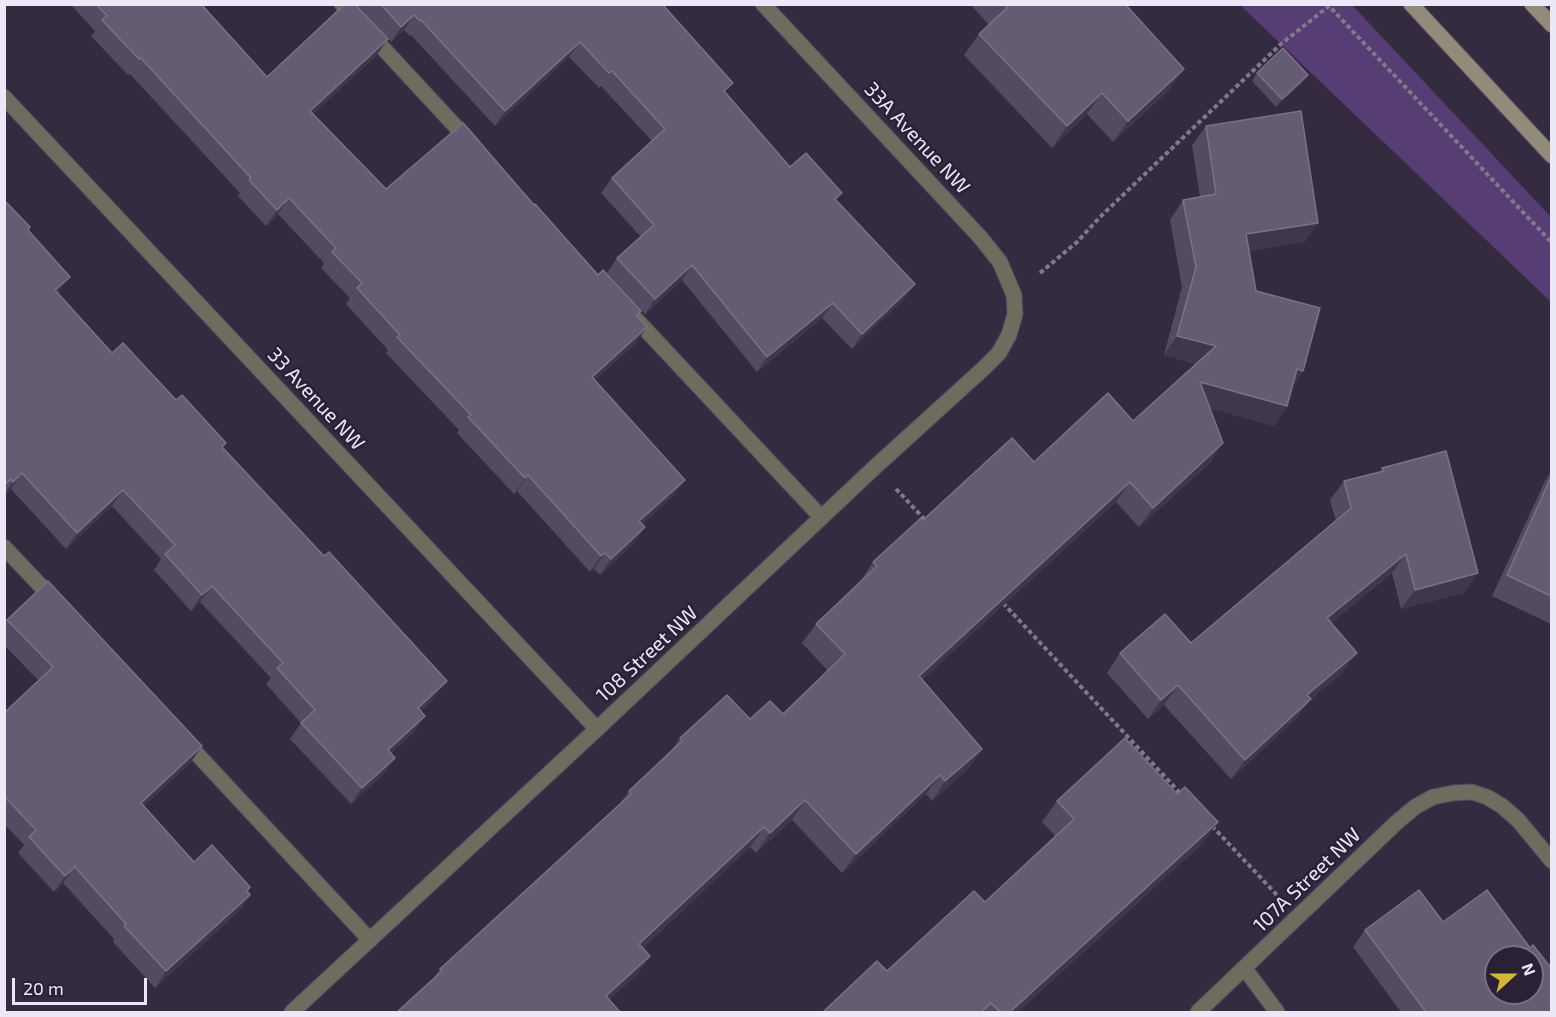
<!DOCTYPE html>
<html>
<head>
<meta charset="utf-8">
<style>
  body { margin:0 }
  #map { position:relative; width:1556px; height:1017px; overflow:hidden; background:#342b41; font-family:"Exo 2",sans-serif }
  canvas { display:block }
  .frame { position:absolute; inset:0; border:6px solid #ede8f7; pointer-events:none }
  .north { position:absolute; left:1484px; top:945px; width:60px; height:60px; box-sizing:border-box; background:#2a2137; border:2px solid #787184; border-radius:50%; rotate:69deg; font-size:16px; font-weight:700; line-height:24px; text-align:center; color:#ede8f7 }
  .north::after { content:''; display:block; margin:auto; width:21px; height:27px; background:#d4b635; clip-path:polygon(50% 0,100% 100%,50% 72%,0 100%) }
  .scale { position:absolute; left:12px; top:978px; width:135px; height:27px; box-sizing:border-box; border:3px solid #ede8f7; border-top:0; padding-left:8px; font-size:18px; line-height:21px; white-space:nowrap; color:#ede8f7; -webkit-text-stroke:4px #2a2137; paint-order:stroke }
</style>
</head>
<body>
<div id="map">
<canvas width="1556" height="1017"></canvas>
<div class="frame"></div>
<div class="north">N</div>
<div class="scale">20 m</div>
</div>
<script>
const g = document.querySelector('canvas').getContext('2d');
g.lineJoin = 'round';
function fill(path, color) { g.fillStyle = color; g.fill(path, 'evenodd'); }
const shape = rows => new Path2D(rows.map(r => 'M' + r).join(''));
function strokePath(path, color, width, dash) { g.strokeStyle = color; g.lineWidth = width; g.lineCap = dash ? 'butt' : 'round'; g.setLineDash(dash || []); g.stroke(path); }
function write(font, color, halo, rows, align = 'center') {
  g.font = font + ' "Exo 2",sans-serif'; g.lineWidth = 5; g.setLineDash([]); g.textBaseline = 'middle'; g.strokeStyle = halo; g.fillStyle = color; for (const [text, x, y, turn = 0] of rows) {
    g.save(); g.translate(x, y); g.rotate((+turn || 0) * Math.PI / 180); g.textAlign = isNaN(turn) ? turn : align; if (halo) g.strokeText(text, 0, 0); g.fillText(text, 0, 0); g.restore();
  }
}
fill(shape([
  [1240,5,1352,5,1551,217,1551,302]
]), '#563d74');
const service = shape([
  [342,4,471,143],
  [633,316,821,517],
  [4,547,55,601],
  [184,740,370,940],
  [1245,969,1277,1012]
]);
const minor = shape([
  [4,97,597,729],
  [292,1012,597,729,875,467,984,368,999,353,1009,335,1015,314,1014,295,1000,262,980,237,763,4],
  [1198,1012,1397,822,1415,807,1433,797,1453,793,1472,792,1487,797,1502,806,1518,820,1552,861]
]);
const secondary = shape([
  [1411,4,1552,156],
  [1532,4,1552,25]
]);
strokePath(service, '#52495e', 17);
strokePath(minor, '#52495e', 17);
strokePath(secondary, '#52495e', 17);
strokePath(shape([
  [1040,273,1077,242,1100,217,1281,44,1329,6,1552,243],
  [896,489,928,523],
  [1003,603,1182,795],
  [1212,826,1277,895]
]), '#80798c', 4, [4.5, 3]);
strokePath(service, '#6e6b5f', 15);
strokePath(minor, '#6e6b5f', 15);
strokePath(secondary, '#918c79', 15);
fill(shape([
  [70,4,206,4,203,8,267,77,377,55,313,114,386,189,534,205,637,317,636,343,595,380,674,495,642,524,645,527,634,543,600,575,594,569,590,572,517,491,514,494,457,433,459,430,386,353,388,350,346,304,350,298,321,268,324,263,278,214,266,226,238,196,240,193,130,74,128,75,91,36,95,31],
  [357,4,662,4,726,93,790,167,836,201,904,299,852,349,822,318,757,372,682,280,645,314,607,273,617,258,641,237,601,193,612,178,652,141,601,86,599,88,569,57,495,126,411,35,410,36,404,30,391,42],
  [970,4,1125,4,1169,90,1113,142,1087,114,1052,148,964,55,979,34,989,25],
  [1257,73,1302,83,1276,107,1252,81],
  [1206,126,1305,242,1249,251,1256,291,1303,371,1293,385,1287,406,1274,426,1210,408,1210,463,1139,527,1116,502,922,680,982,749,968,769,932,801,926,794,842,873,792,820,756,853,750,847,643,948,650,956,636,976,434,978,440,969,618,806,629,791,671,751,680,738,750,719,783,714,828,671,802,643,816,624,860,582,873,562,923,520,1034,462,1133,421,1196,364,1164,355,1182,287,1170,220,1183,200,1200,197,1192,145],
  [4,200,28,230,58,293,112,353,176,400,223,448,435,697,421,711,425,716,414,732,391,753,384,774,351,804,290,739,301,723,266,684,271,678,200,602,191,611,154,570,161,559,112,506,66,549,11,489,4,495],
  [1382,468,1464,593,1401,609,1392,573,1331,623,1343,672,1310,700,1297,718,1231,779,1164,705,1148,719,1107,673,1120,653,1191,643,1336,521,1330,500,1344,481,1380,472],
  [1551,471,1551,624,1492,596,1545,481],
  [7,620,191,762,144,806,194,862,247,892,250,895,239,911,155,988,113,942,114,939,63,883,54,892,18,853,24,845,4,824,4,713,39,681,4,645,4,625],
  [1177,794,1218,822,1203,843,1018,1012,823,1012,887,971,985,902,1056,837,1042,822,1057,801],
  [1443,922,1530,948,1551,1012,1401,1012,1353,947,1365,930]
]), '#544b62');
fill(shape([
  [414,15,404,30,391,42,401,27],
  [388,39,377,55,299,127,310,111],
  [580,42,569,57,495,126,505,111],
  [1184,69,1169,90,1113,142,1128,121],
  [1308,75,1302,83,1276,107,1282,99],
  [1102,93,1087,114,1052,148,1067,126],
  [289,198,278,214,266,226,277,210],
  [1318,223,1305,242,1232,254,1246,234],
  [692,265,682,280,645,314,655,299],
  [70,277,58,293,43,306,55,290],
  [915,284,904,299,852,349,862,334],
  [833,303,822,318,757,372,767,357],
  [647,327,636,343,581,393,592,377],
  [1177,336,1216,346,1202,365,1164,355],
  [1297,369,1303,371,1289,391],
  [1200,382,1287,406,1274,426,1186,402],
  [1223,443,1210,463,1139,527,1153,508],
  [22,473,11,489,4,495,4,494,13,482],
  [528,475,517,491,514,494,525,478],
  [685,480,674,495,628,537,639,521],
  [1130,482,1116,502,905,696,919,676],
  [123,490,112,506,66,549,77,533],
  [645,527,634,543,600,575,611,559],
  [605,553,594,569,590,572,601,556],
  [1406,554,1392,573,1314,637,1327,618],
  [1478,573,1464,593,1401,609,1415,590],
  [212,586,200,602,191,611,202,595],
  [1357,653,1343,672,1310,700,1297,718,1231,779,1245,760,1307,695],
  [447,681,435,697,407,724,418,708],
  [1178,685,1164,705,1148,719,1161,700],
  [425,716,414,732,376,767,388,750],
  [202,746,191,762,130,819,141,803],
  [982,749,968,769,932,801,945,781],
  [395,758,384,774,351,804,362,788],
  [940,775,926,794,842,873,856,854],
  [805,800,792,820,756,853,770,833],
  [1218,822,1203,843,1018,1012,1010,1012],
  [764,827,750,847,626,964,639,944],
  [75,867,63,883,54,892,65,876],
  [250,895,239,911,155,988,166,971],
  [650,956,636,976,596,1012,606,996]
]), '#40374e');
const building = shape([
  [96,4,201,4,267,77,345,4,349,4,350,6,351,4,355,4,388,39,310,111,386,189,463,123,534,205,535,204,598,275,603,270,641,311,636,315,647,327,592,377,685,480,639,521,645,527,611,559,605,553,601,556,528,475,525,478,468,417,471,415,397,337,400,335,357,288,362,283,332,252,336,248,289,198,277,210,249,180,251,178,141,58,139,59,102,20,107,16,96,4],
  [381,4,662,4,733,83,724,91,790,167,806,153,842,193,835,199,915,284,862,334,833,303,767,357,692,265,655,299,617,258,654,225,612,178,665,129,612,71,609,73,580,42,505,111,421,20,420,21,414,15,401,27,381,4],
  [1004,4,1125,4,1184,69,1128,121,1102,93,1067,126,979,34,1007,8,1004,4],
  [1283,48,1308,75,1282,99,1257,73,1283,48],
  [1301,111,1318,223,1246,234,1256,291,1320,308,1303,371,1297,369,1287,406,1200,382,1223,443,1153,508,1130,482,919,676,982,749,945,781,940,775,856,854,805,800,770,833,764,827,639,944,650,956,606,996,620,1012,397,1012,442,971,440,969,631,794,629,791,682,741,680,738,727,695,750,719,770,701,783,714,845,654,816,624,877,566,873,562,921,518,923,520,1012,438,1034,462,1108,393,1133,421,1216,346,1177,336,1196,267,1183,200,1216,194,1206,126,1301,111],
  [4,200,30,227,28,230,70,277,55,290,112,353,123,343,176,400,182,395,226,443,222,447,324,556,329,552,447,681,418,708,425,716,388,750,395,758,362,788,301,723,315,710,277,668,283,663,212,586,202,595,165,554,175,545,123,490,77,533,22,473,13,482,11,479,4,485,4,200],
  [1446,451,1478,573,1415,590,1406,554,1327,618,1357,653,1307,695,1311,699,1245,760,1178,685,1161,700,1120,653,1165,614,1191,643,1351,508,1344,481,1384,471,1382,468,1446,451],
  [1551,477,1551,596,1507,575,1551,477],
  [48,581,202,746,141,803,194,862,212,845,250,887,247,891,250,895,166,971,124,926,126,924,75,867,65,876,29,837,36,830,4,796,4,713,53,667,7,620,48,581],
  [1125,738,1177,794,1185,787,1218,822,1010,1012,1000,1012,991,1003,981,1012,823,1012,877,961,887,971,974,891,985,902,1074,819,1057,801,1125,738],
  [1419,890,1443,922,1487,890,1530,948,1533,945,1551,968,1551,1012,1426,1012,1365,930,1419,890],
  [1496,957,1532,957,1532,993,1496,993,1496,957]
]);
fill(building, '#645c72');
strokePath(building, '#7a7287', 1.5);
write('20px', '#ede8f7', '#2a2137', [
  ["33A Avenue NW",917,138,47],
  ["33 Avenue NW",316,399,47],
  ["108 Street NW",647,654,-43],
  ["107A Street NW",1307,880,-44]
]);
</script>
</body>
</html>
